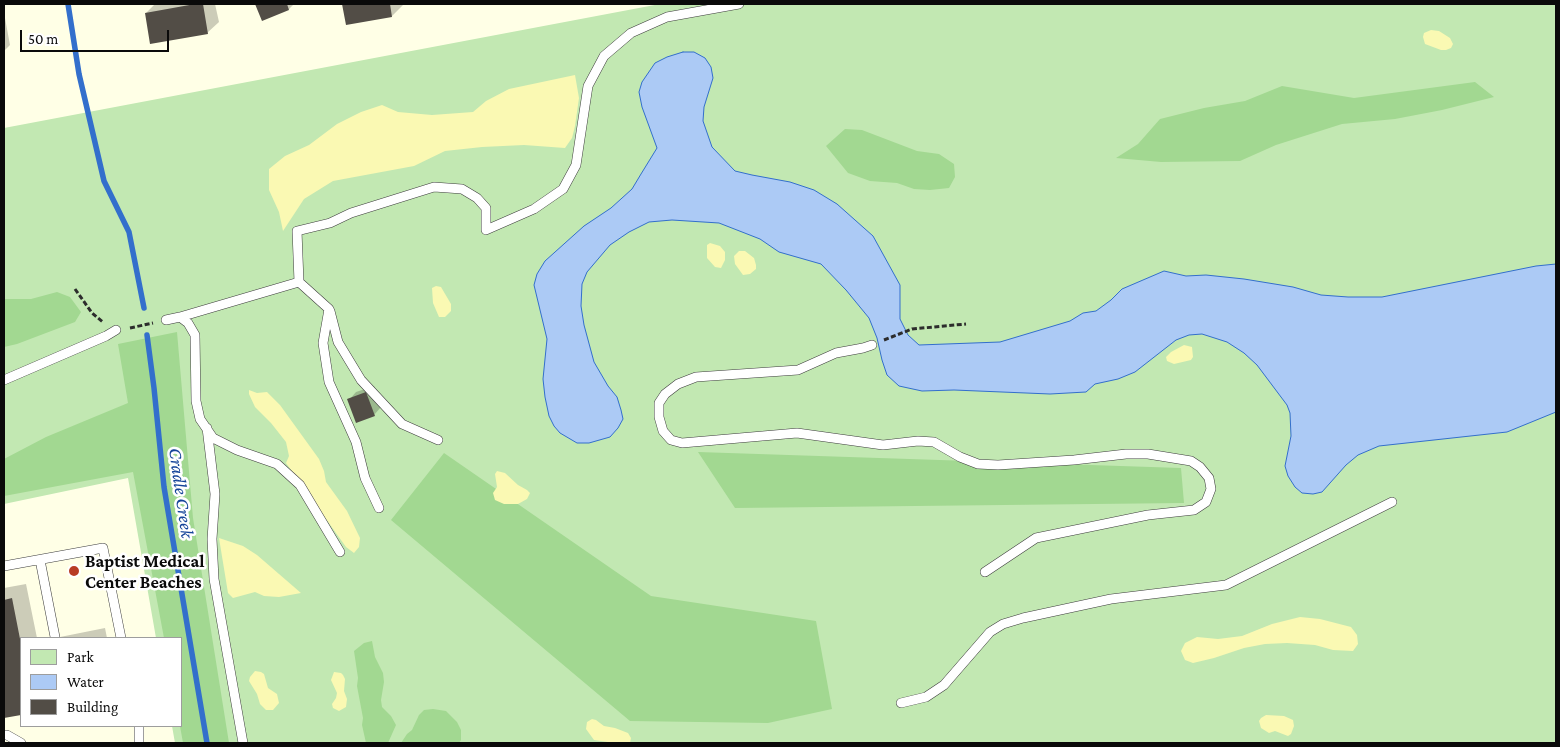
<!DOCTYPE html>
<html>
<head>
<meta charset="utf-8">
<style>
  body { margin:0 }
  #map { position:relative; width:1560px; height:747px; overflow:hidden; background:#ffffe6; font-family:"Crimson Pro",serif }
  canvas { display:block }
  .frame { position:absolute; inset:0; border:5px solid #0a0a0a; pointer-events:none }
  .legend { position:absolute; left:20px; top:637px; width:162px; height:90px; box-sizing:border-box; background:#fff; border:1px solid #9d9d9d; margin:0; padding:6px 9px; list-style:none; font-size:15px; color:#0a0a0a }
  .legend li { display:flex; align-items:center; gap:10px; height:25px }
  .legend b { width:25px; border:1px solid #9d9d9d }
  .scale { position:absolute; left:20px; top:30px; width:149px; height:22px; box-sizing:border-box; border:2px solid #0a0a0a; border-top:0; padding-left:6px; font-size:15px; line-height:18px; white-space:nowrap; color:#0a0a0a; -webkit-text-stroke:4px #fff; paint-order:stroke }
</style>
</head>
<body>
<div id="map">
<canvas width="1560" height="747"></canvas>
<div class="frame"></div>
<ul class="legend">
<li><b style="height:14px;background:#c2e8b2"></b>Park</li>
<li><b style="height:14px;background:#accaf5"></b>Water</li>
<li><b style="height:14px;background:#524d46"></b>Building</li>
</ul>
<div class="scale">50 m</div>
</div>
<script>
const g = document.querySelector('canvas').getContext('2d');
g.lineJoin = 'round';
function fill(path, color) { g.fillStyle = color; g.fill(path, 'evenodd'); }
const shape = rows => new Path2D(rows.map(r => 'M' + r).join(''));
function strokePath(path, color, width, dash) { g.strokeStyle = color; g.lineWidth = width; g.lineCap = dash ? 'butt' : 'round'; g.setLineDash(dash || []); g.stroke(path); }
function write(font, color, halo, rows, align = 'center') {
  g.font = font + ' "Crimson Pro",serif'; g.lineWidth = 5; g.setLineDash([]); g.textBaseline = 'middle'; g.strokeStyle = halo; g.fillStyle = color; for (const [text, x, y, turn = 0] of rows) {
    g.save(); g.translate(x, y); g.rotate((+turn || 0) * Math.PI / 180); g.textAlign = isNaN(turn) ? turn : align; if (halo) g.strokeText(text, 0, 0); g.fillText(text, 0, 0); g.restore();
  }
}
fill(shape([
  [660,4,1556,4,1556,743,175,743,172,726,181,726,181,638,156,638,128,478,4,504,4,128]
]), '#c2e8b2');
fill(shape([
  [1475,82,1494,97,1442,110,1395,119,1342,124,1276,145,1240,161,1161,162,1116,158,1138,144,1160,119,1204,108,1245,101,1282,86,1354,98],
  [845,129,862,130,917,151,939,154,954,164,955,177,949,188,930,190,914,189,897,183,870,181,848,173,826,146],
  [57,292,70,297,81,312,75,322,17,344,4,347,4,299,31,299],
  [177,332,193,518,229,743,183,743,180,726,181,726,181,638,164,638,133,472,4,496,4,459,46,437,128,403,118,344],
  [698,452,1181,468,1184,503,735,508],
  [444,453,651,596,816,621,832,709,768,723,630,721,391,520],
  [372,641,375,657,383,673,384,682,381,700,382,707,391,716,396,725,388,743,366,743,362,725,363,718,357,686,358,678,354,651,364,643],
  [433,709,446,711,457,722,461,730,461,740,459,743,401,743,407,734,412,730,419,715,424,710]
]), '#a2d891');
fill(shape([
  [1431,30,1439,31,1450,38,1453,44,1451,48,1446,50,1441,50,1425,44,1423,37,1424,33],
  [575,75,579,98,575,126,572,138,565,148,524,145,482,147,445,151,414,166,333,181,304,199,283,231,279,212,269,190,269,169,285,156,309,145,337,124,361,112,382,105,398,112,432,115,473,112,486,101,509,89],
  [710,243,720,246,725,252,725,260,721,268,715,267,707,258,707,245],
  [739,251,745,251,754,258,756,265,756,269,750,274,743,275,735,264,734,256],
  [436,286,441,287,451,304,451,311,445,317,439,317,433,303,432,288],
  [1184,345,1192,347,1193,357,1191,360,1174,364,1167,361,1166,357,1171,352],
  [249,390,257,393,267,392,280,405,319,459,324,471,326,482,347,511,360,538,359,547,354,553,346,547,286,463,289,456,286,442,271,423,255,407,249,394],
  [497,471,505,473,518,485,527,490,530,493,527,499,518,504,504,504,495,500,493,493,497,487,495,474],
  [219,538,243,546,257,555,301,593,279,597,264,596,255,592,233,598,228,593],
  [1300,617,1320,619,1351,627,1357,635,1358,644,1353,651,1333,650,1315,645,1287,643,1265,644,1244,648,1214,658,1193,663,1185,660,1181,651,1185,643,1197,637,1218,639,1242,636,1272,624],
  [255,671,261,672,264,674,268,688,277,694,279,703,273,710,266,710,260,704,257,694,249,681,250,677],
  [334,672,341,673,343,675,345,679,344,691,347,699,346,707,339,711,333,708,332,704,336,698,337,693,331,680],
  [1266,715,1284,716,1293,720,1294,726,1291,734,1288,736,1275,731,1269,733,1261,728,1259,721,1261,718],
  [592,719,596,720,604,726,615,728,628,733,631,738,630,743,615,743,594,740,586,729,587,722]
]), '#faf9b3');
const water = shape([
  [683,52,694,52,705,58,711,67,713,78,704,107,703,121,712,147,735,171,752,175,790,182,814,190,837,204,873,236,900,285,900,319,908,335,919,345,1000,342,1070,321,1083,313,1096,311,1111,300,1122,289,1164,271,1186,276,1206,275,1244,279,1293,287,1321,295,1348,297,1382,297,1536,266,1556,264,1556,412,1507,432,1379,446,1358,455,1346,465,1322,492,1313,494,1302,493,1295,487,1288,476,1285,466,1291,436,1290,413,1287,405,1257,365,1244,353,1227,342,1202,334,1189,335,1176,340,1135,372,1118,379,1095,384,1086,392,1050,394,954,390,922,391,899,386,887,375,882,360,877,338,869,318,846,290,821,264,779,252,760,239,719,223,672,220,649,222,629,232,610,245,587,272,582,284,581,306,584,325,594,362,608,386,617,397,621,410,623,419,618,428,610,437,589,443,577,443,560,433,554,426,549,416,545,397,543,379,547,339,534,285,537,274,545,261,584,226,611,208,632,189,641,174,657,148,642,107,639,92,642,82,655,63,667,57,683,52]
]);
fill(water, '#accaf5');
strokePath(water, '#336fcc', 1);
fill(shape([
  [155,4,215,4,219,22,207,33,146,13],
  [257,4,294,4,289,9,263,20],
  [343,4,403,4,403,5,392,16,347,24],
  [4,18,5,18,10,45,4,51],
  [374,386,381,407,374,415,349,400,356,392],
  [26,584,37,638,21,638,21,713,4,717,4,588],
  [105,628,107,638,55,638]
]), '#0003');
strokePath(shape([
  [68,4,79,74,104,181,129,232,144,308],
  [147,335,154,388,164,487,207,743]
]), '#336fcc', 5.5);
fill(shape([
  [195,4,203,4,208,34,150,44,145,13],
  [255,4,287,4,289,10,262,21],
  [342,4,390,4,392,17,346,25],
  [366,392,375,416,356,423,347,399],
  [12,598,21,644,21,715,4,718,4,600]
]), '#524d46');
const service = shape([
  [299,282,329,309,323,343,329,382,356,442,365,478,379,508],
  [330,311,338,342,361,380,402,424,438,440],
  [180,317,188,323,195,335,196,401,200,419,213,438,237,450,277,464,300,485,340,552],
  [166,320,180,317,299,282,297,231,330,223,351,213,434,187,462,189,477,198,486,208,486,230,534,209,563,189,576,165,588,86,604,56,631,33,667,17,739,4],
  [872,345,863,348,836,353,798,370,696,377,678,384,665,394,659,403,659,417,663,431,671,440,682,443,797,433,883,445,918,441,934,442,960,457,978,464,998,465,1074,460,1126,454,1148,454,1191,461,1200,467,1209,478,1211,489,1206,502,1194,510,1148,515,1036,538,985,572],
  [4,380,106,336,116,330],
  [207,428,215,494,212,539,214,579,243,743],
  [40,560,55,637],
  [4,566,103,548,121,638],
  [901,703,926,697,944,685,990,632,1003,624,1023,618,1111,599,1226,585,1392,502],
  [4,735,7,735,21,743],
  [139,743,139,726]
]);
strokePath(service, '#3d3d3d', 10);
strokePath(shape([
  [75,289,92,313,104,323],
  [130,328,153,323],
  [884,340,912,329,966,324]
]), '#2c2c2c', 3, [5, 2.5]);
strokePath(service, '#fff', 9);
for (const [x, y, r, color] of [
  [74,571,6,"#b83c24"]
]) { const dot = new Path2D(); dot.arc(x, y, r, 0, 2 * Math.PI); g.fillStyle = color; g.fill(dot); strokePath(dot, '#fff', 2); }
write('bold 18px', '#0a0a0a', '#fff', [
  ["Baptist Medical",85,561],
  ["Center Beaches",85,582]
], 'left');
write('italic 19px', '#154499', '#fff', [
  ["Cradle Creek",181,493,82]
]);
</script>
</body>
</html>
